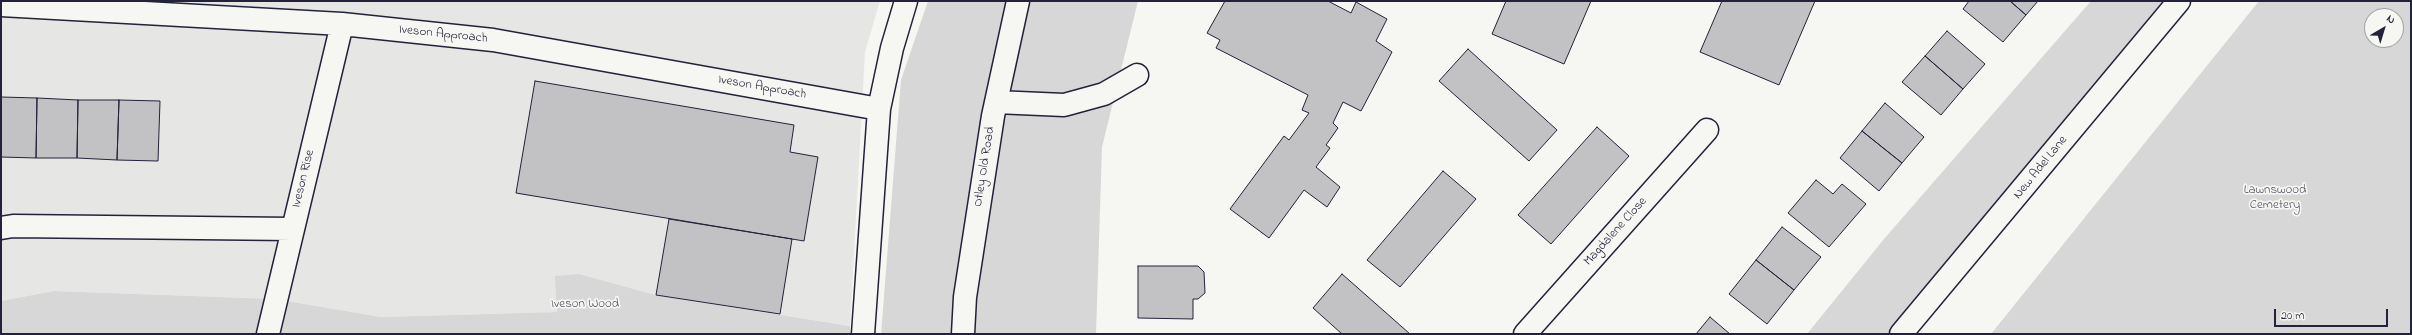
<!DOCTYPE html>
<html>
<head>
<meta charset="utf-8">
<style>
  body { margin:0 }
  #map { position:relative; width:2412px; height:335px; overflow:hidden; background:#f6f6f2; font-family:"Indie Flower",sans-serif }
  canvas { display:block }
  .frame { position:absolute; inset:0; border:2px solid #22223b; pointer-events:none }
  .north { position:absolute; left:2364px; top:8px; width:40px; height:40px; box-sizing:border-box; background:#f6f6f2; border:1px solid #a1a1a9; border-radius:50%; rotate:38deg; font-size:11px; font-weight:700; line-height:16px; text-align:center; color:#22223b }
  .north::after { content:''; display:block; margin:auto; width:14px; height:18px; background:#22223b; clip-path:polygon(50% 0,100% 100%,50% 72%,0 100%) }
  .scale { position:absolute; left:2274px; top:309px; width:114px; height:18px; box-sizing:border-box; border:2px solid #22223b; border-top:0; padding-left:5px; font-size:12px; line-height:14px; white-space:nowrap; color:#22223b; -webkit-text-stroke:3px #f6f6f2; paint-order:stroke }
</style>
</head>
<body>
<div id="map">
<canvas width="2412" height="335"></canvas>
<div class="frame"></div>
<div class="north">N</div>
<div class="scale">20 m</div>
</div>
<script>
const g = document.querySelector('canvas').getContext('2d');
g.lineJoin = 'round';
function fill(path, color) { g.fillStyle = color; g.fill(path, 'evenodd'); }
const shape = rows => new Path2D(rows.map(r => 'M' + r).join(''));
function strokePath(path, color, width, dash) { g.strokeStyle = color; g.lineWidth = width; g.lineCap = dash ? 'butt' : 'round'; g.setLineDash(dash || []); g.stroke(path); }
function write(font, color, halo, rows, align = 'center') {
  g.font = font + ' "Indie Flower",sans-serif'; g.lineWidth = 3.5; g.setLineDash([]); g.textBaseline = 'middle'; g.strokeStyle = halo; g.fillStyle = color; for (const [text, x, y, turn = 0] of rows) {
    g.save(); g.translate(x, y); g.rotate((+turn || 0) * Math.PI / 180); g.textAlign = isNaN(turn) ? turn : align; if (halo) g.strokeText(text, 0, 0); g.fillText(text, 0, 0); g.restore();
  }
}
fill(shape([
  [1,1,880,1,865,52,850,326,656,295,579,274,556,303,557,312,381,317,275,299,54,291,1,301]
]), '#e6e6e4');
fill(shape([
  [928,1,1138,1,1102,147,1096,334,881,334,901,80],
  [2091,1,2181,1,1901,334,1807,334,1884,239],
  [2259,1,2411,1,2411,334,1991,334],
  [2372,16,2396,16,2396,40,2372,40],
  [579,274,656,295,850,326,850,334,1,334,1,301,54,291,275,299,381,317,557,312,555,276]
]), '#d7d7d7');
const building = shape([
  [1225,1,1328,1,1351,13,1356,2,1387,19,1376,41,1392,52,1361,111,1343,102,1333,123,1338,128,1326,145,1330,148,1316,167,1340,187,1327,207,1304,190,1269,238,1230,209,1284,136,1289,140,1309,113,1302,110,1308,95,1216,48,1220,40,1207,33,1225,1],
  [1506,1,1591,1,1564,64,1492,34,1506,1],
  [1722,1,1815,1,1779,85,1700,52,1722,1],
  [1969,1,2010,1,2026,15,2003,42,1963,9,1969,1],
  [2010,1,2038,1,2026,15,2010,1],
  [1947,31,1985,64,1963,89,1925,56,1947,31],
  [1468,49,1557,130,1529,161,1439,81,1468,49],
  [1925,56,1963,89,1941,115,1902,82,1925,56],
  [535,81,794,125,790,152,818,157,804,241,516,193,535,81],
  [1,97,37,98,36,158,1,157,1,97],
  [37,98,78,100,77,158,36,158,37,98],
  [78,100,119,100,117,160,77,158,78,100],
  [119,100,160,101,158,161,117,160,119,100],
  [1885,103,1924,137,1902,163,1862,131,1885,103],
  [1597,127,1629,156,1551,244,1518,215,1597,127],
  [1862,131,1902,163,1879,191,1840,158,1862,131],
  [1443,171,1476,199,1400,287,1367,260,1443,171],
  [1816,180,1833,194,1842,184,1866,204,1829,247,1788,213,1816,180],
  [669,219,792,239,780,314,656,295,669,219],
  [1782,227,1821,257,1794,290,1756,260,1782,227],
  [1756,260,1794,290,1767,324,1729,294,1756,260],
  [1138,266,1198,266,1204,272,1205,293,1198,299,1193,299,1193,319,1138,318,1138,266],
  [1342,274,1384,311,1410,334,1342,334,1313,308,1342,274],
  [1710,317,1730,334,1696,334,1710,317]
]);
fill(building, '#c2c2c4');
strokePath(building, '#22223b', 1);
const minor = shape([
  [1,5,342,24,493,40,879,109],
  [996,102,1064,105,1104,94,1137,75],
  [1,228,13,226,292,229],
  [268,334,342,24],
  [863,334,879,109,892,48,906,1],
  [963,334,965,297,993,116,1018,1],
  [1525,334,1707,130],
  [1901,334,2179,1]
]);
strokePath(minor, '#22223b', 25);
strokePath(minor, '#f6f6f2', 22);
write('13px', '#22223b', '#f6f6f2', [
  ["Iveson Approach",443,35,6],
  ["Iveson Approach",762,88,10],
  ["Otley Old Road",985,167,-81],
  ["New Adel Lane",2041,168,-51],
  ["Iveson Rise",304,179,-76],
  ["Magdalene Close",1616,232,-48]
]);
write('13px', '#4f4f62', '#f6f6f2', [
  ["Lawnswood",2275,191],
  ["Cemetery",2275,206],
  ["Iveson Wood",585,305]
]);
</script>
</body>
</html>
